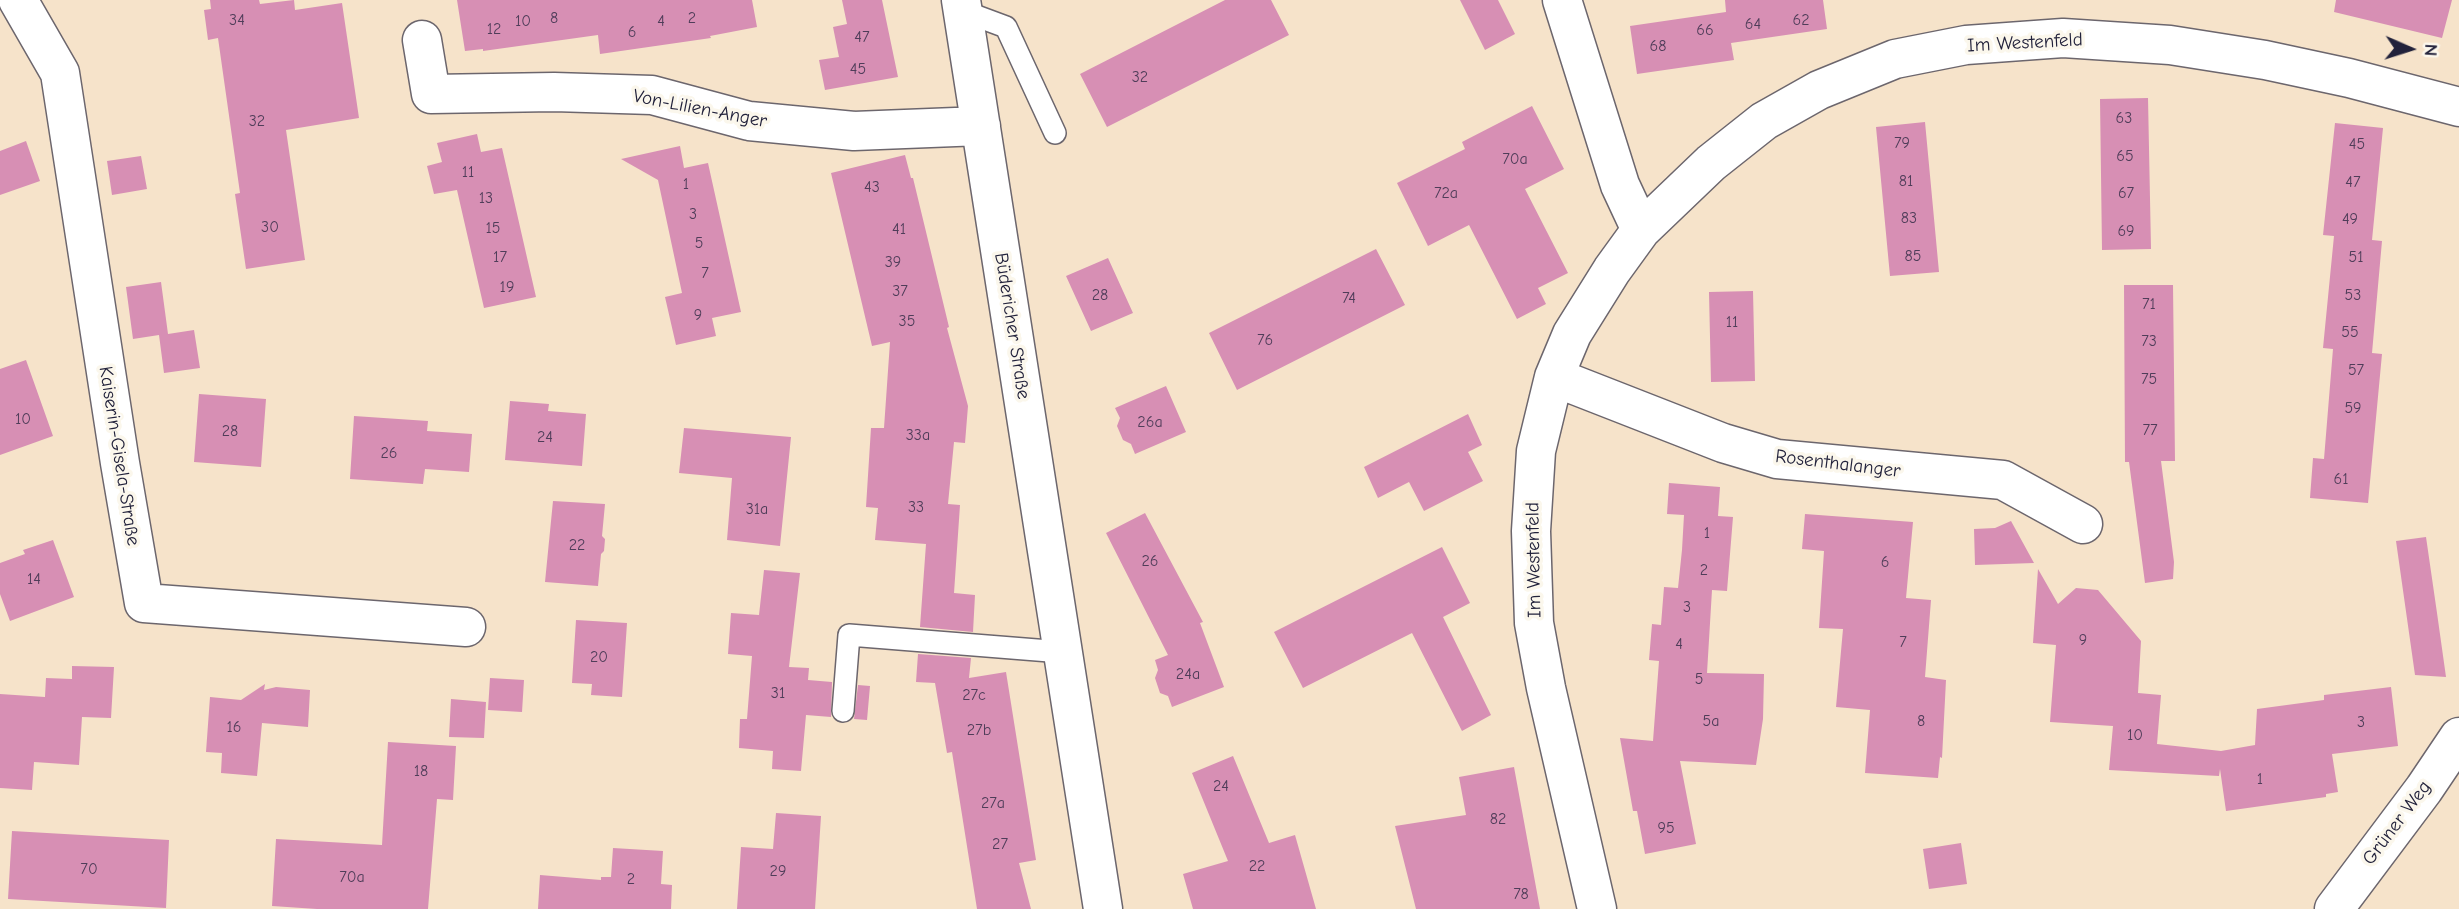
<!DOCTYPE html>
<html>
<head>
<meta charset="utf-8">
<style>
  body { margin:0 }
  #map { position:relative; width:2459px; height:909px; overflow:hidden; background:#f6e3ca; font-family:"Comic Neue",sans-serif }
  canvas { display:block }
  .north { position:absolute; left:2375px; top:14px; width:70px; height:70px; -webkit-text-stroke:5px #fbf7ec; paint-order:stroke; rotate:93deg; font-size:19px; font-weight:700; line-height:28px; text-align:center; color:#22223b }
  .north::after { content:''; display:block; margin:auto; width:24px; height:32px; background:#22223b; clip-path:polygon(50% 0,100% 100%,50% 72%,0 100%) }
</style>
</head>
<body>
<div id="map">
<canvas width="2459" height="909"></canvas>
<div class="north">N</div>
</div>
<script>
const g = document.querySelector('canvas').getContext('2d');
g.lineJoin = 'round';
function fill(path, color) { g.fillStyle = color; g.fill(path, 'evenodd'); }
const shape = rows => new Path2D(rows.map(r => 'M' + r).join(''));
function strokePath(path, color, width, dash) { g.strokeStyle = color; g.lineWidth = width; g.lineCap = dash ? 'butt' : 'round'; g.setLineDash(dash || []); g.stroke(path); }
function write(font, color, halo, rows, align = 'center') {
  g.font = font + ' "Comic Neue",sans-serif'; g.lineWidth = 7; g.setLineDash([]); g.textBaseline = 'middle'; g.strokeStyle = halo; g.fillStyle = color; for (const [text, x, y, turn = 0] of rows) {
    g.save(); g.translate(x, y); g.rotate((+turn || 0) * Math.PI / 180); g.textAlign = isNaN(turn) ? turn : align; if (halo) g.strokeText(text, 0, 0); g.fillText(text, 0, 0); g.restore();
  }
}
fill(shape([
  [210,0,259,0,260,4,294,0,295,10,342,3,359,118,286,130,305,260,246,269,235,194,240,193,218,38,208,40,204,10,211,9],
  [457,0,752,0,757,27,710,36,711,38,600,54,598,35,483,51,483,49,465,51],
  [842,0,882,0,898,77,825,90,819,60,839,57,833,27,847,24],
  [1225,0,1271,0,1289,35,1107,127,1080,74],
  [1460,0,1498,0,1515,34,1485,50],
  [1725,0,1823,0,1827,29,1731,43,1734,60,1637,74,1630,26,1726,12],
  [2336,0,2452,0,2442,38,2334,12],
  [2148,98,2151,249,2102,250,2100,99],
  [1532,106,1564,169,1525,189,1568,273,1538,288,1546,304,1517,319,1469,225,1428,246,1397,183,1465,149,1462,142],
  [1925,122,1939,272,1890,276,1876,127],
  [2335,123,2383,128,2372,240,2382,241,2372,353,2382,354,2368,503,2310,498,2313,458,2324,459,2333,349,2323,348,2334,236,2323,235],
  [477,134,481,152,502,148,536,297,484,308,457,190,434,194,427,166,442,162,437,143],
  [26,141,40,181,0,195,0,151],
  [680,146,684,168,708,163,741,312,712,318,716,336,676,345,665,297,682,293,658,180,621,159],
  [905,155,911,178,913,178,949,327,947,328,968,406,965,443,954,442,948,504,960,505,954,593,975,595,973,632,920,627,926,544,875,540,878,508,866,507,871,428,884,428,890,342,872,346,831,173],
  [141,156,147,189,112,195,107,161],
  [1376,249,1405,305,1237,390,1209,333],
  [1108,258,1133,313,1091,331,1066,276],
  [161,282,168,334,194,330,200,368,164,373,159,335,133,339,126,287],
  [2124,285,2173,285,2175,461,2161,461,2174,562,2173,579,2145,583,2129,462,2125,462],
  [1753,291,1755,381,1711,382,1709,292],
  [26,360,53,436,0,455,0,369],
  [1166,386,1186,432,1135,454,1131,444,1123,440,1117,426,1120,418,1115,408],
  [199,394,266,399,261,467,194,462],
  [510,401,549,404,548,411,586,414,582,466,505,460],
  [1468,414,1482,445,1468,452,1483,481,1424,511,1409,482,1378,498,1364,467],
  [354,416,428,421,427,431,472,434,469,472,425,469,423,484,350,479],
  [684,428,791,437,780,546,727,540,732,478,679,473],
  [1669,483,1720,487,1718,516,1733,517,1727,591,1712,590,1707,673,1764,674,1763,719,1756,765,1680,761,1696,844,1645,854,1637,811,1633,811,1620,738,1653,741,1659,661,1649,660,1652,624,1661,625,1664,587,1678,588,1682,550,1684,515,1667,514],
  [553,501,605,504,602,536,605,539,604,551,601,554,598,586,545,582],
  [1145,513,1203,622,1200,623,1224,687,1172,707,1168,696,1160,693,1155,678,1158,670,1155,660,1168,655,1106,533],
  [1805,514,1913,522,1906,598,1931,600,1925,677,1946,680,1942,758,1940,757,1938,778,1865,773,1870,710,1836,707,1843,629,1819,628,1824,551,1802,549],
  [2011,521,2034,563,1975,565,1974,529,1995,528],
  [2426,537,2437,613,2446,677,2415,675,2396,541],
  [53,540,74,597,10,621,0,594,0,563,25,554,23,550],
  [1442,547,1470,603,1443,617,1491,715,1462,731,1412,633,1303,688,1274,632],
  [2038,569,2058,604,2076,588,2098,590,2141,641,2138,693,2161,695,2157,744,2221,751,2255,745,2257,709,2324,700,2324,695,2391,687,2398,746,2332,754,2338,792,2326,794,2326,797,2226,811,2220,769,2219,776,2109,770,2113,726,2050,722,2056,645,2033,643],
  [764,570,800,573,789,667,809,668,808,680,832,682,831,717,806,715,801,771,772,769,773,751,739,748,740,719,747,719,752,656,728,654,731,613,759,615],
  [576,620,627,623,622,697,591,695,592,684,572,683],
  [918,654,971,658,969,678,1006,672,1036,860,1019,863,1031,909,977,909,952,752,947,753,935,683,916,682],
  [72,666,114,667,111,718,82,717,79,765,34,762,32,790,0,788,0,694,45,697,46,678,72,679],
  [490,678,524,680,522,712,488,710],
  [265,684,264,690,276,687,310,690,308,727,262,723,257,776,221,773,222,753,206,752,210,697,241,700],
  [858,685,870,686,867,720,854,719],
  [451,699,486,702,484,738,449,737],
  [388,742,456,746,453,800,437,799,428,909,317,909,272,906,276,839,382,845],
  [1233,756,1269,843,1295,835,1316,909,1193,909,1183,874,1228,861,1192,773],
  [1514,767,1540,909,1416,909,1395,826,1466,815,1459,777],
  [776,813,821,816,815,909,737,909,741,847,773,849],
  [12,831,169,840,166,908,8,899],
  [1961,843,1967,884,1929,889,1923,849],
  [613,848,663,851,661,884,672,885,671,909,538,909,540,875,601,880,601,877,611,877]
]), '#d78fb4');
const service = shape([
  [963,11,1006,27,1055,133],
  [843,711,849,635,1062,652]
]);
const minor = shape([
  [18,0,60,73,120,463,144,603,466,627],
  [961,0,1103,909],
  [1562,0,1620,185,1641,230],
  [422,40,431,94,554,92,652,95,749,121,854,131,981,126],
  [1554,377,1723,443,1777,459,2003,480,2083,524],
  [1597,909,1546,688,1534,623,1531,531,1536,451,1554,377,1572,334,1612,270,1641,230,1711,163,1764,121,1819,90,1895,59,1966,45,2063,38,2170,45,2265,60,2349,78,2459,107],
  [2334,909,2424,789,2459,737]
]);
strokePath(service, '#6c666d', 24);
strokePath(minor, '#6c666d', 41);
strokePath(service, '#fff', 21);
strokePath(minor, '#fff', 38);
write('16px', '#4f3d59', null, [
  ["8",554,18],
  ["2",692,18],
  ["34",237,20],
  ["62",1801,20],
  ["10",523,21],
  ["4",661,21],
  ["64",1753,24],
  ["12",494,29],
  ["66",1705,30],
  ["6",632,32],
  ["47",862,37],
  ["68",1658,46],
  ["45",858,69],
  ["32",1140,77],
  ["63",2124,118],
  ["32",257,121],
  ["79",1902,143],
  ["45",2357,144],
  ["65",2125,156],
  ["70a",1515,159],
  ["11",468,172],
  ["81",1906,181],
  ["47",2353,182],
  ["1",686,184],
  ["43",872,187],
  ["72a",1446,193],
  ["67",2126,193],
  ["13",486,198],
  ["3",693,214],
  ["83",1909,218],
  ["49",2350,219],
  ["30",270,227],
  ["15",493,228],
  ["41",899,229],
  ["69",2126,231],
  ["5",699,243],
  ["85",1913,256],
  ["17",500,257],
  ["51",2356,257],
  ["39",893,262],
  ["7",705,273],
  ["19",507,287],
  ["37",900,291],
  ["28",1100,295],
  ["53",2353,295],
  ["74",1349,298],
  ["71",2149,304],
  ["9",698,315],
  ["35",907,321],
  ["11",1732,322],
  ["55",2350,332],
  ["76",1265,340],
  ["73",2149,341],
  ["57",2356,370],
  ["75",2149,379],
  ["59",2353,408],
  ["10",23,419],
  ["26a",1150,422],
  ["77",2150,430],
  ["28",230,431],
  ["33a",918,435],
  ["24",545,437],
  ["26",389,453],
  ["61",2341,479],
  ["33",916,507],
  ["31a",757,509],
  ["1",1707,533],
  ["22",577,545],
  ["26",1150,561],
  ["6",1885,562],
  ["2",1704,570],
  ["14",34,579],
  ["3",1687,607],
  ["9",2083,640],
  ["7",1903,642],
  ["4",1679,644],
  ["20",599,657],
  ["24a",1188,674],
  ["5",1699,679],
  ["31",778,693],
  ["27c",974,695],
  ["5a",1711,721],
  ["8",1921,721],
  ["3",2361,722],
  ["16",234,727],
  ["27b",979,730],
  ["10",2135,735],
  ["18",421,771],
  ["1",2260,779],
  ["24",1221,786],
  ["27a",993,803],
  ["82",1498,819],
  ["95",1666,828],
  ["27",1000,844],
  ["22",1257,866],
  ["70",89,869],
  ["29",778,871],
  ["70a",352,877],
  ["2",631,879],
  ["78",1521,894]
]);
write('19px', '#22223b', '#fbf7ec', [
  ["Im Westenfeld",2025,43,-3],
  ["Von-Lilien-Anger",700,109,11],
  ["Büdericher Straße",1012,326,81],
  ["Kaiserin-Gisela-Straße",119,456,81],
  ["Rosenthalanger",1838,464,7],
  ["Im Westenfeld",1534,560,-91],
  ["Grüner Weg",2397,823,-53]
]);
</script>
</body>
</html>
